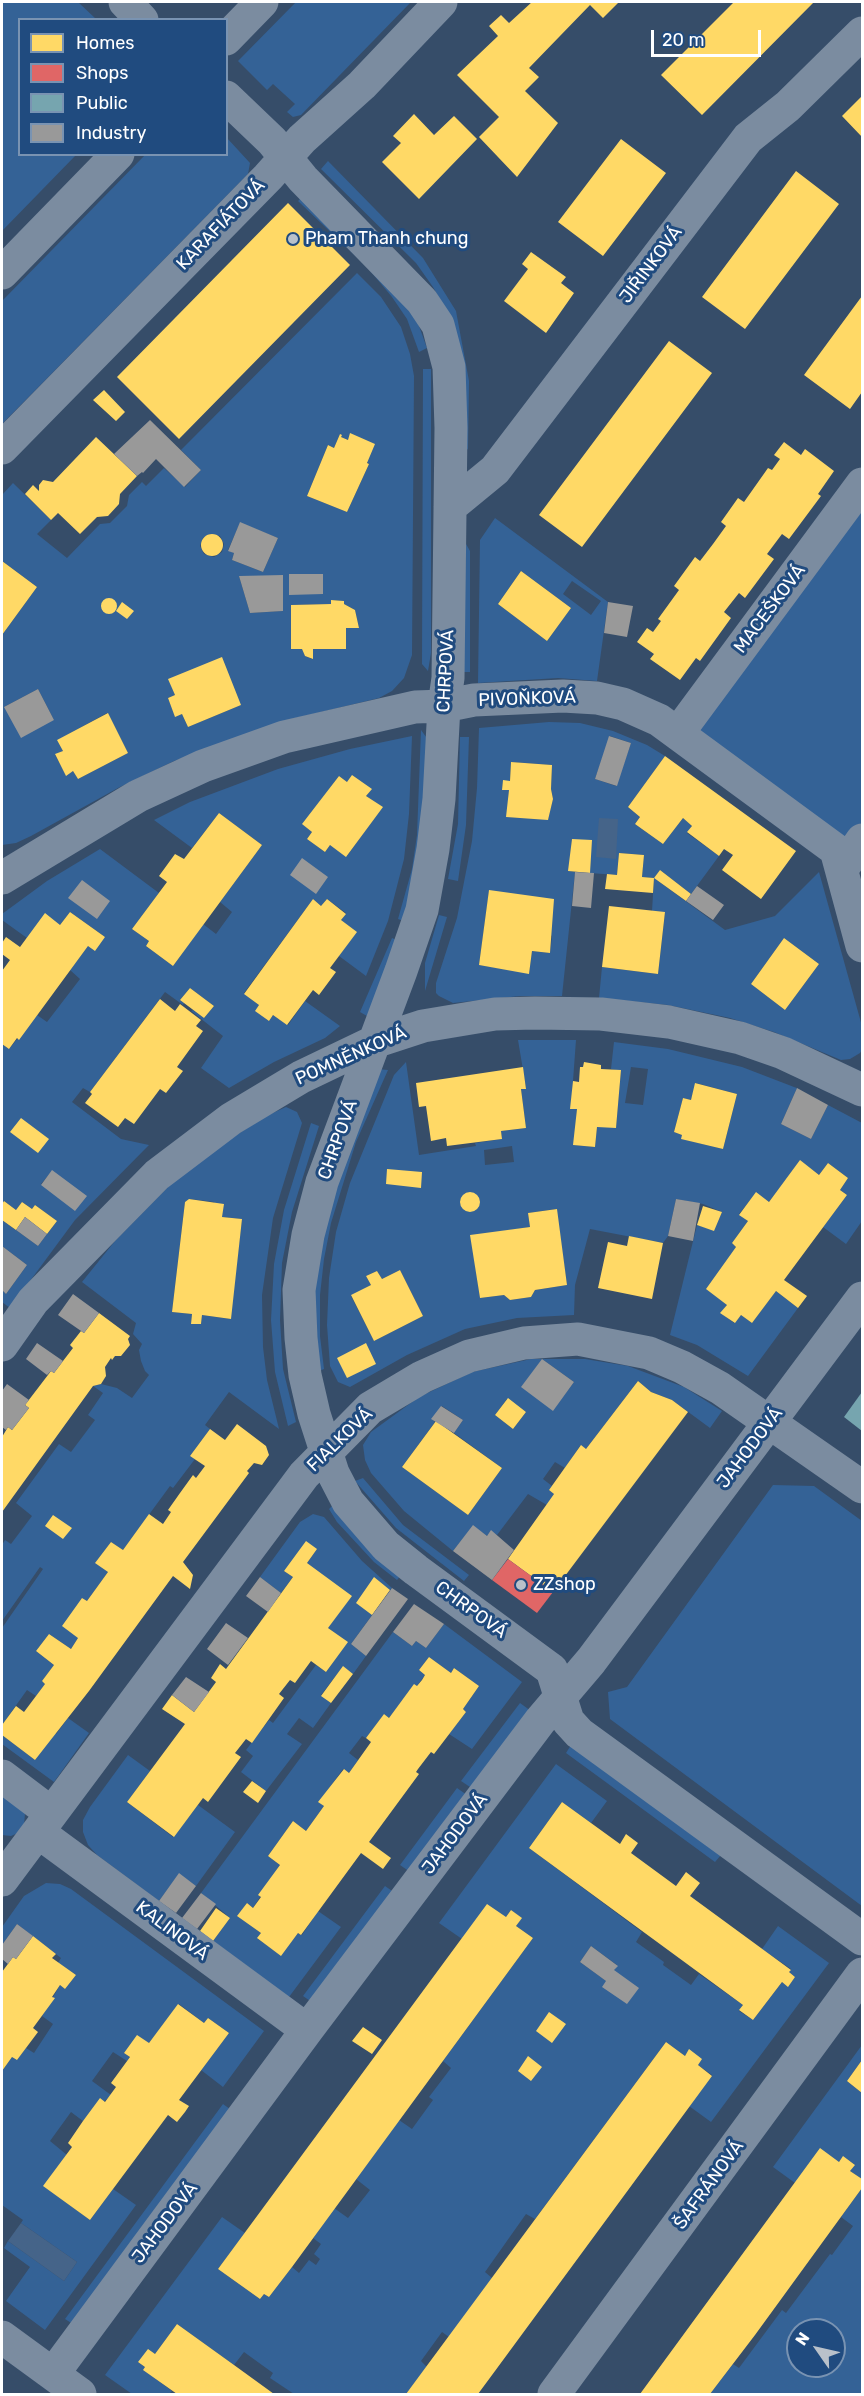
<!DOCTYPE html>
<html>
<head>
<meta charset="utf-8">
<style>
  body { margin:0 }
  #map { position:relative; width:864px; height:2396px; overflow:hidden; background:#364d69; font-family:Rubik,sans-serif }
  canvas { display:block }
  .frame { position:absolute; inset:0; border:3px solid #fff; pointer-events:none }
  .legend { position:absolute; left:18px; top:18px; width:210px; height:138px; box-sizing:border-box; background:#204b7f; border:2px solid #7993b2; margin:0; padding:8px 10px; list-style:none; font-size:18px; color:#fff }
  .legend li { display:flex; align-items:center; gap:12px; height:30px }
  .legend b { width:30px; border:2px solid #7993b2 }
  .north { position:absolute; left:786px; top:2318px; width:60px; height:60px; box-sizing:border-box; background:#204b7f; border:2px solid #7993b2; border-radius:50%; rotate:304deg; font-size:16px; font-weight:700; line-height:24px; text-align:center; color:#fff }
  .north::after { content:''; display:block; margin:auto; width:21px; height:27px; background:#b9c1ca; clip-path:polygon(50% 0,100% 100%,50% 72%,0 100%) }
  .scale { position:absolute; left:651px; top:30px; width:110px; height:27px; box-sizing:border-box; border:3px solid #fff; border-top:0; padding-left:8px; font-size:18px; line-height:21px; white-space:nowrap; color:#fff; -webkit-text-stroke:4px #204b7f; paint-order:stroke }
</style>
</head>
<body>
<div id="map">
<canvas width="864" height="2396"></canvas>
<div class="frame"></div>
<ul class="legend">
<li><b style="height:16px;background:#ffd966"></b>Homes</li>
<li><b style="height:16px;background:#e06666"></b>Shops</li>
<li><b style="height:16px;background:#76a5af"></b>Public</li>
<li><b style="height:16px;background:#999"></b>Industry</li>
</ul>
<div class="north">N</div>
<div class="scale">20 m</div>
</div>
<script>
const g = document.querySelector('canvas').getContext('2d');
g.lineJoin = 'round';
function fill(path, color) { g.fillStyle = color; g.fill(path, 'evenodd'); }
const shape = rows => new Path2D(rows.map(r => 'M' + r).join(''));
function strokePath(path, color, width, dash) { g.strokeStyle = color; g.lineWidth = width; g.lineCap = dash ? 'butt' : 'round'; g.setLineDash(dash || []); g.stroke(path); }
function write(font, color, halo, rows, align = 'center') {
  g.font = font + ' Rubik,sans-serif'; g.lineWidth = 6; g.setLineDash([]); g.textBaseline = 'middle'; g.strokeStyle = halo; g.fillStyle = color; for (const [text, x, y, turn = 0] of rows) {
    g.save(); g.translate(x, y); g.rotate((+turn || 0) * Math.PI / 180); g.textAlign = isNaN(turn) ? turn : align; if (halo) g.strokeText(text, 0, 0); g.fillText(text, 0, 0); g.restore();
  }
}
fill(shape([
  [2,2,78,2,96,19,20,20,20,154,76,155,2,231],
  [296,2,411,2,301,115,293,117,287,112,295,104,273,84,267,90,238,61],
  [227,138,250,163,248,174,2,424,2,301,145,155,226,154],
  [328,161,423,258,456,311,469,381,468,450,464,444,448,314,433,287,416,263,321,169],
  [304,195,415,315,427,348,419,352,407,319,392,297,367,267,298,201],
  [357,273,381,297,401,327,410,354,414,376,412,655,404,678,392,691,379,698,284,721,174,761,118,788,31,836,16,843,2,845,2,635,37,587,2,561,2,495,13,483,51,520,37,534,67,558,100,524,110,523,127,506,129,495,142,482,146,486,164,468,185,487,201,470,181,450],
  [340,434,341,437,348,440,369,464,347,512,307,496,328,445,334,448],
  [240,523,278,538,263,572,232,560,234,553,228,550],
  [210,534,220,536,224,544,222,552,214,557,204,554,200,546,203,538],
  [239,576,283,576,283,611,250,613],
  [331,600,344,601,344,604,355,610,359,628,346,628,346,649,313,649,312,659,305,656,302,649,291,649,291,605,331,604],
  [169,679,241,705,188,727,182,714,175,716,168,698,175,695],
  [38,689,54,720,4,707],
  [107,713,128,753,78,779,73,771,66,775,55,755,63,751,58,740],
  [423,369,431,369,431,653,428,671,422,664],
  [862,504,862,823,846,842,694,731],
  [495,518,608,602,597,681,558,678,478,683,480,540],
  [521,571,571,608,547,641,498,604],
  [572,581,601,601,591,615,563,594],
  [466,544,470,551,470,672,461,672],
  [549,722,580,723,613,731,647,745,665,756,628,807,640,817,635,824,663,844,683,818,692,826,687,833,719,856,691,894,660,870,654,878,725,930,775,916,819,872,862,1026,862,1050,860,1053,850,1059,841,1060,774,1032,730,1018,668,1005,599,998,602,967,658,974,665,913,652,911,654,878,642,877,644,855,619,853,617,875,590,873,572,839,569,871,575,872,562,996,520,996,453,1003,439,996,436,993,436,983,457,918,472,841,477,788,479,728],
  [610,736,631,743,616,786,595,779],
  [511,762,552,765,551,789,553,799,548,819,507,817,509,790,502,790,503,781,510,781],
  [489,891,552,936,550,953,532,951,529,973,479,965],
  [784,938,819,964,785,1010,751,984],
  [421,730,429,741,428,804,406,922,398,919,412,869,417,835],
  [412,736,409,814,404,859,388,921,366,976,339,956,341,920,346,913,327,899,321,906,313,899,244,993,259,1005,256,1011,269,1021,273,1015,288,1025,305,1001,340,1026,325,1038,274,1062,229,1088,201,1068,223,1036,191,1011,193,1010,204,1018,214,1006,190,988,180,1000,184,1003,183,1005,165,992,90,1092,83,1088,72,1102,121,1139,149,1145,75,1220,10,1308,2,1302,2,1290,6,1294,27,1265,2,1246,2,1220,38,1246,57,1221,35,1205,32,1209,22,1202,16,1210,4,1201,2,1204,2,1044,9,1049,37,1015,47,1022,80,979,70,970,88,946,105,937,70,912,60,925,27,938,2,920,2,914,47,881,100,849,159,893,132,929,149,941,146,946,173,966,203,924,216,934,232,912,220,902,262,845,219,813,192,848,154,820,190,802,278,769,350,749],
  [339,776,347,782,371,789,366,796,382,807,347,856,330,845,325,852,307,839,312,832,303,824],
  [52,1171,75,1210,41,1184],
  [460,737,469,737,466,825,458,881,448,879,458,824],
  [439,915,447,917,425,991,425,963],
  [392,938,399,941,367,1016,360,1012],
  [518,1040,576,1040,571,1108,577,1109,574,1145,595,1147,597,1127,616,1127,621,1071,611,1069,614,1042,668,1049,742,1067,794,1087,797,1088,781,1124,811,1139,828,1105,862,1123,862,1221,846,1244,823,1227,847,1195,840,1190,848,1178,828,1163,819,1175,800,1161,769,1202,756,1193,739,1214,748,1221,732,1243,736,1247,727,1305,721,1313,734,1323,741,1315,752,1323,776,1291,798,1308,748,1376,697,1345,670,1335,697,1225,714,1230,722,1212,703,1204,676,1199,668,1236,663,1243,590,1229,575,1285,574,1315,517,1318,465,1329,407,1355,350,1387,338,1382,330,1366,327,1325,329,1278,336,1232,350,1183,394,1075,406,1062,419,1155,476,1146,475,1143,502,1139,501,1131,526,1128,521,1089,526,1088],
  [631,1067,648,1069,643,1105,625,1103],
  [696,1083,737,1094,723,1149,682,1139,682,1135,674,1132,683,1098,691,1100],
  [512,1146,514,1162,485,1165,484,1150],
  [556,1209,567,1285,535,1290,531,1297,510,1300,504,1295,480,1298,471,1236,530,1227,528,1213],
  [400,1270,423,1316,374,1341,351,1296,371,1285,366,1276,377,1271,382,1279],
  [377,1069,388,1070,356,1142,331,1223,324,1259,320,1295,320,1336,324,1369,314,1373,313,1256],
  [286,1107,297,1112,302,1123,273,1218,262,1295,263,1347,267,1380,279,1429,229,1392,205,1425,210,1429,190,1456,195,1459,173,1488,170,1486,123,1550,111,1542,96,1562,108,1572,87,1601,82,1598,78,1638,71,1649,49,1634,36,1651,54,1665,42,1681,45,1684,36,1696,27,1690,2,1725,2,1628,43,1569,40,1567,2,1621,2,1545,5,1540,11,1544,32,1516,16,1503,59,1444,71,1452,95,1420,88,1415,103,1393,93,1386,101,1384,117,1388,132,1398,149,1375,145,1371,141,1361,139,1350,142,1344,133,1334,136,1323,82,1282,115,1241,173,1182,224,1143,266,1116],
  [190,1199,214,1202,222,1217,242,1219,230,1319,202,1315,201,1324,191,1324,192,1314,172,1312,185,1202],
  [311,1123,319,1126,292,1212,282,1263,280,1320,283,1369,296,1422,288,1426,275,1372,271,1320,274,1264,284,1210],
  [531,1359,585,1359,628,1366,684,1387,722,1411,710,1428,672,1400,651,1392,638,1381,586,1449,580,1446,565,1468,555,1462,543,1479,552,1486,549,1490,554,1494,547,1505,528,1494,497,1535,491,1531,487,1536,473,1526,453,1551,404,1511,371,1473,365,1460,363,1445,371,1432,419,1397,472,1372],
  [542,1359,574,1382,553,1410],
  [507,1399,526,1412,513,1429,495,1415],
  [442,1406,463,1420,454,1433,502,1468,468,1515,402,1467,435,1422,432,1419],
  [363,1478,403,1525,469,1575,464,1581,396,1528,355,1481],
  [773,1485,814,1486,862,1521,862,1906,610,1719,608,1692,627,1687],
  [336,1502,403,1573,397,1580,374,1562,337,1522,329,1509],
  [313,1514,324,1517,362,1561,392,1588,390,1590,374,1578,372,1615,351,1644,366,1656,353,1674,343,1667,334,1678,321,1695,331,1703,313,1728,299,1718,287,1734,302,1744,266,1791,241,1772,253,1756,246,1750,269,1720,273,1723,316,1665,326,1672,347,1642,328,1628,307,1563,317,1549,284,1571,293,1577,281,1593,260,1577,300,1522],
  [444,1624,522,1682,472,1749,449,1734,466,1712,463,1709,479,1686,454,1668,451,1673,429,1657,419,1670,425,1675,417,1686,414,1685,389,1718,384,1714,366,1738,362,1736,349,1753,358,1760,349,1773,343,1769,319,1802,324,1806,306,1831,293,1821,268,1856,280,1865,253,1908,247,1903,238,1916,261,1933,258,1939,281,1955,298,1933,302,1935,318,1911,341,1927,289,1997,213,1941,230,1918,201,1893,393,1632,412,1646,416,1641,426,1648],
  [520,1703,531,1711,473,1789,461,1781],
  [68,1718,89,1733,54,1782,2,1744,2,1735,35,1760,53,1733,56,1734],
  [571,1745,721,1855,715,1862,566,1753],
  [128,1755,150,1771,127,1802,173,1837,198,1805,235,1832,196,1886,179,1874,159,1901,97,1855,88,1845,83,1832,83,1820,90,1807],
  [556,1764,607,1801,591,1823,562,1802,529,1848,642,1932,636,1942,664,1962,663,1965,691,1985,699,1974,743,2005,739,2011,753,2020,782,1982,788,1986,795,1977,789,1972,791,1969,762,1949,778,1926,829,1963,711,2122,689,2106,712,2075,698,2065,689,2050,685,2056,666,2042,535,2219,526,2214,485,2272,492,2278,449,2337,442,2332,421,2361,427,2367,406,2394,294,2394,270,2378,273,2373,244,2352,234,2365,177,2324,155,2354,138,2362,145,2367,144,2370,172,2391,169,2394,132,2394,105,2375,222,2217,245,2233,218,2269,260,2299,264,2294,269,2297,292,2267,299,2273,309,2260,316,2265,320,2259,314,2254,321,2244,313,2238,334,2208,348,2218,370,2190,356,2179,399,2120,412,2129,433,2100,429,2097,451,2068,443,2061,533,1938,516,1926,521,1918,511,1910,506,1917,462,1939,439,1923],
  [591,1946,617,1965,606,1981,580,1962],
  [457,1788,467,1795,410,1872,400,1865],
  [2,1790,25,1813,24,1826,18,1833,11,1836,2,1835],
  [46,1883,60,1884,71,1889,264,2031,223,2087,201,2070,229,2033,208,2018,204,2023,179,2004,149,2043,124,2053,130,2057,127,2061,113,2052,92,2081,111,2095,83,2121,71,2112,50,2141,67,2155,44,2186,90,2220,113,2189,136,2205,45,2330,6,2301,30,2267,4,2248,8,2241,64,2281,77,2262,21,2223,23,2220,2,2205,2,2071,12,2057,17,2060,26,2048,34,2053,53,2024,42,2016,60,1985,65,1989,76,1975,58,1963,61,1958,17,1924,2,1945,2,1927,24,1896],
  [385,1886,395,1893,313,2003,303,1996],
  [862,2045,862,2060,847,2081,862,2093,862,2179,850,2171,854,2164,843,2157,839,2162,795,2183,773,2167],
  [223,2104,234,2112,76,2326,65,2319],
  [862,2188,862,2394,710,2394,733,2364,739,2368,782,2310,786,2313,830,2254,832,2255,853,2226,841,2217],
  [798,2330,834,2330,834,2366,798,2366]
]), '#346296');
fill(shape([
  [599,818,618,819,616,859,596,857],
  [21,2223,77,2262,64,2281,8,2241]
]), '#456489');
fill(shape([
  [532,2,619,2,603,18,590,5,529,68,539,77,525,91,558,123,517,177,479,137,499,117,457,75,498,36,489,26,501,15,509,23],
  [734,2,814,2,702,115,661,75],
  [862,96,862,137,842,116],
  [414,114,434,135,454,116,477,139,419,199,382,162,401,143,393,136],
  [621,139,666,173,603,256,558,222],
  [796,171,839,204,745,329,702,297],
  [288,203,350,265,179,439,117,377],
  [531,252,566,277,561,283,574,293,546,333,504,301,528,269,522,264],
  [862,296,862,392,850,409,804,375],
  [669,341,712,373,582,547,539,515],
  [104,390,125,412,116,421,93,400],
  [350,433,375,444,367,463,369,464,347,512,307,496,328,445,334,448,340,434,342,435,341,437,348,440],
  [96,437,137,476,120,494,119,504,108,516,97,517,80,534,58,513,51,520,25,494,33,485,39,491,39,485,43,480,53,482],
  [784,442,801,455,805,449,834,471,818,494,821,496,789,539,782,534,767,554,774,559,745,598,739,593,724,612,731,618,700,661,696,658,680,680,650,659,654,654,637,642,647,628,653,632,661,621,658,619,679,590,674,586,695,557,700,561,713,544,726,526,721,522,738,498,744,502,768,468,772,470,780,459,774,455],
  '201 545a11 11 0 1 1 22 0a11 11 0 1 1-22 0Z',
  [2,561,37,587,2,635],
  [521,571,571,608,547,641,498,604],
  '101 606a8 8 0 1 1 16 0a8 8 0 1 1-16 0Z',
  [331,600,344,601,344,604,355,610,359,628,346,628,346,649,313,649,313,659,305,656,302,649,291,649,291,605,331,604],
  [122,602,134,611,127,619,116,611],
  [222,657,241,705,188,727,182,714,175,717,168,698,175,695,168,679],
  [108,713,128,753,78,779,73,771,66,776,55,754,63,751,57,740],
  [665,756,796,851,761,899,722,870,733,855,724,849,719,856,687,832,692,826,683,818,663,844,635,824,640,817,628,807],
  [511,762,552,765,551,789,553,799,548,820,506,817,509,790,502,790,503,780,510,781],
  [352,775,372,789,366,796,383,807,346,857,330,845,325,852,307,839,312,832,302,824,339,776,347,782],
  [219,813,262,845,173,966,146,946,149,941,132,929,167,882,159,876,175,854,184,859],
  [572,839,592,840,590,873,568,871],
  [619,853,644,855,642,877,654,878,653,893,605,889,607,874,617,875],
  [660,870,691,894,686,901,654,878],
  [489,890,554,899,550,953,532,951,529,974,479,965],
  [313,899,321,906,327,899,346,914,341,920,357,932,330,968,336,972,319,995,313,990,287,1025,273,1015,269,1021,255,1011,259,1005,244,994],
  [609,906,665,912,658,974,602,967],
  [70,912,105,937,95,951,88,946,19,1040,17,1038,9,1049,2,1044,2,971,10,960,2,954,2,943,6,937,20,947,45,913,60,925],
  [784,938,819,964,785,1010,751,984],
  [190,988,214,1006,204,1018,180,1000],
  [160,999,175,1011,180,1004,201,1020,196,1026,203,1031,177,1067,183,1071,166,1093,160,1089,134,1124,125,1118,118,1127,85,1103,92,1094,90,1092],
  [584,1062,601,1065,601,1069,621,1070,616,1128,597,1127,595,1147,573,1145,577,1109,570,1109,573,1081,579,1082,580,1067,583,1067],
  [523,1067,526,1089,521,1089,526,1128,501,1131,502,1139,447,1146,446,1138,431,1141,426,1106,419,1107,416,1083],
  [695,1083,737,1094,723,1149,681,1139,682,1135,674,1132,683,1098,691,1100],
  [21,1118,49,1139,38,1153,10,1132],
  [800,1160,819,1175,828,1163,848,1178,840,1190,847,1195,784,1280,807,1296,798,1308,776,1291,752,1323,741,1315,735,1323,720,1313,727,1305,706,1289,736,1247,732,1243,748,1221,739,1215,756,1192,769,1202],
  [387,1169,422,1172,421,1188,386,1184],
  '460 1202a10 10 0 1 1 20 0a10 10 0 1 1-20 0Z',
  [189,1199,224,1204,222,1217,242,1219,231,1319,202,1315,201,1324,191,1324,192,1314,172,1312,185,1202],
  [4,1201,16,1210,22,1202,32,1209,35,1205,57,1221,47,1234,25,1217,16,1230,2,1220,2,1204],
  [703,1206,722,1212,714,1231,697,1225],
  [557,1209,567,1285,535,1290,531,1297,510,1300,504,1295,480,1298,470,1235,530,1227,528,1213],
  [629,1236,663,1243,652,1299,598,1288,608,1242,627,1246],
  [400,1270,423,1316,374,1341,351,1295,371,1285,366,1276,377,1271,382,1279],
  [99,1313,130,1336,128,1339,130,1345,121,1356,115,1356,112,1360,111,1358,105,1367,106,1376,101,1384,93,1386,2,1512,2,1437,8,1427,12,1430,29,1408,25,1405,51,1371,54,1373,63,1361,73,1348,70,1345,81,1331,84,1333],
  [366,1343,376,1364,347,1378,337,1358],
  [638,1381,651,1392,672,1400,688,1412,553,1592,508,1559,554,1494,549,1490,581,1445,586,1449],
  [508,1398,526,1412,513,1429,495,1415],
  [436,1421,502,1468,468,1515,402,1467],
  [237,1424,266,1446,269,1455,262,1465,254,1463,247,1471,249,1473,183,1562,193,1575,190,1589,173,1576,89,1691,35,1760,2,1735,2,1725,16,1706,24,1712,45,1684,42,1681,54,1665,36,1651,49,1634,71,1649,78,1638,62,1626,82,1598,87,1601,108,1572,95,1563,111,1542,123,1550,149,1514,163,1524,171,1512,168,1510,180,1493,193,1475,196,1478,205,1466,190,1456,210,1429,225,1440],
  [53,1515,72,1528,63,1539,45,1526],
  [306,1541,317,1549,307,1563,352,1596,328,1628,348,1642,326,1672,311,1661,295,1683,290,1680,279,1694,284,1698,252,1743,246,1739,235,1753,241,1757,208,1802,203,1798,174,1837,127,1802,185,1724,162,1709,172,1695,194,1712,216,1682,211,1678,220,1664,226,1669,293,1577,284,1571],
  [374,1577,390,1590,372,1615,356,1603],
  [429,1657,451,1673,454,1668,479,1686,463,1709,466,1712,434,1754,431,1752,418,1769,416,1772,419,1774,369,1842,391,1858,383,1869,361,1853,301,1935,298,1933,281,1956,257,1938,261,1933,237,1916,247,1903,253,1908,261,1897,258,1895,280,1865,268,1856,293,1821,306,1831,324,1806,318,1802,344,1769,349,1773,371,1742,366,1738,384,1714,389,1718,414,1684,417,1686,422,1680,425,1675,419,1670],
  [343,1666,353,1674,331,1703,321,1696],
  [252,1781,266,1791,258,1803,243,1792],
  [562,1802,620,1844,626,1834,638,1843,631,1853,676,1886,686,1872,700,1883,690,1896,791,1970,789,1972,795,1977,788,1987,782,1982,753,2020,739,2010,743,2005,529,1848],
  [487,1904,506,1917,511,1910,522,1918,516,1926,533,1938,292,2267,269,2297,264,2294,260,2299,218,2269],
  [216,1908,230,1918,213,1941,200,1931],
  [33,1936,56,1954,52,1958,76,1975,65,1989,60,1985,52,1997,55,1998,33,2028,38,2032,17,2060,12,2057,2,2071,2,1972,13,1957,16,1959],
  [178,2004,204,2023,208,2018,229,2033,179,2100,189,2106,185,2112,177,2122,168,2115,90,2220,43,2186,72,2147,68,2143,83,2121,100,2098,105,2102,116,2087,111,2083,130,2057,124,2053,137,2035,149,2043],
  [549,2012,566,2024,552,2043,536,2031],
  [363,2027,382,2040,372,2054,352,2041],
  [666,2042,685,2056,689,2049,702,2059,698,2065,712,2076,495,2371,478,2394,406,2394],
  [528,2056,542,2067,531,2081,518,2071],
  [862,2060,862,2093,847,2081],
  [820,2148,839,2162,843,2156,855,2165,850,2171,862,2179,862,2188,755,2335,710,2394,640,2394],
  [177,2324,234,2365,274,2394,177,2394,143,2370,145,2367,138,2362,148,2349,155,2354]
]), '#ffd966');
fill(shape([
  [508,1559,553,1592,537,1613,492,1580]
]), '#e06666');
fill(shape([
  [862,1392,862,1431,844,1417]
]), '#76a5af');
fill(shape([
  [150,420,201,470,184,487,156,459,143,473,142,472,137,476,114,454],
  [240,522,278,538,263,572,232,560,234,553,228,551],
  [289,574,323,574,323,594,289,595],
  [283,575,283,611,250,613,239,576],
  [608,602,633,606,627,637,604,633],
  [38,689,54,720,21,738,4,707],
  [609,736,631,743,617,786,595,779],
  [302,858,328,877,316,894,290,875],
  [575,872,594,873,591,908,572,906],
  [82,880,110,901,97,919,68,898],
  [697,886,724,905,713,920,686,901],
  [797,1088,828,1105,811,1139,781,1124],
  [52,1170,87,1196,75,1211,41,1185],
  [676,1199,700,1203,693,1241,668,1236],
  [25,1217,47,1234,38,1246,16,1230],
  [2,1246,27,1265,6,1294,2,1290],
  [73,1294,99,1313,84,1333,58,1315],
  [37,1343,63,1361,54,1373,51,1371,47,1375,26,1359],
  [542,1359,574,1382,553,1411,521,1387],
  [7,1384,29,1400,25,1405,29,1408,12,1430,8,1427,6,1430,2,1427,2,1391],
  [441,1406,463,1420,454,1433,431,1419],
  [473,1525,487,1536,491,1530,514,1550,492,1580,453,1551],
  [260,1577,281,1593,268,1612,246,1596],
  [392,1588,408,1599,366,1656,351,1644],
  [414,1604,444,1624,426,1648,416,1641,412,1646,393,1632],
  [226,1623,248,1638,228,1665,207,1649],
  [186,1677,209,1692,194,1712,172,1695],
  [179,1873,196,1886,176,1913,159,1901],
  [201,1893,216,1904,197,1929,182,1918],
  [17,1924,33,1936,16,1959,13,1957,8,1964,2,1959,2,1945],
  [591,1946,618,1966,614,1970,639,1988,627,2004,602,1987,606,1981,580,1962]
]), '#999');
strokePath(shape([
  [125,2,142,20],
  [226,39,262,2],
  [226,97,272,141,303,179,422,301,438,325,449,367,451,428,448,678,444,706,439,799,433,849,422,910,401,971,322,1182,308,1235,299,1290,301,1338,305,1375,314,1414,333,1473,348,1502,386,1546,416,1570,552,1670,568,1721,579,1733,862,1939],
  [2,273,118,154],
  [2,448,268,177,302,139,362,85,441,2],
  [450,507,495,470,748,138,788,106,862,33],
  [678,733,862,484],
  [842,869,862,840],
  [2,878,138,796,203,766,284,737,415,707,444,706,474,700,563,696,597,698,623,704,659,720,836,850,862,946],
  [2,1345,33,1301,157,1175,231,1119,301,1077,374,1042,423,1026,495,1014,535,1013,601,1014,669,1022,740,1038,783,1053,862,1090],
  [2,1776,51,1813],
  [38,1832,307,2030],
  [2,1880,304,1475,370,1408,422,1377,469,1356,524,1343,578,1339,649,1353,682,1367,720,1388,862,1487],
  [2,2337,80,2394],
  [53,2374,307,2030,540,1721,591,1661,862,1298],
  [554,2394,862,1974]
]), '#7b8ca0', 33);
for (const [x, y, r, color] of [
  [293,239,6,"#b9c1ca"],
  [521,1585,6,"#b9c1ca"]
]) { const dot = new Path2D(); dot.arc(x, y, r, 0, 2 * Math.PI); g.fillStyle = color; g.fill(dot); strokePath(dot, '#204b7f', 2); }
write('18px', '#fff', '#204b7f', [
  ["KARAFIÁTOVÁ",221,225,-46],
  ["JIŘINKOVÁ",651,265,-53],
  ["MACEŠKOVÁ",770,609,-53],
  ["CHRPOVÁ",446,671,-87],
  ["PIVOŇKOVÁ",527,699,-2],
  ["POMNĚNKOVÁ",351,1056,-24],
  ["CHRPOVÁ",338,1140,-70],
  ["FIALKOVÁ",340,1440,-44],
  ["JAHODOVÁ",750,1448,-53],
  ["CHRPOVÁ",471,1610,36],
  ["JAHODOVÁ",455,1834,-53],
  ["KALINOVÁ",172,1931,37],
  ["ŠAFRÁNOVÁ",709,2185,-54],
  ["JAHODOVÁ",165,2223,-53]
]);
write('18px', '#fff', '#204b7f', [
  ["Pham Thanh chung",305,239],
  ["ZZshop",533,1585]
], 'left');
</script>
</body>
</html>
